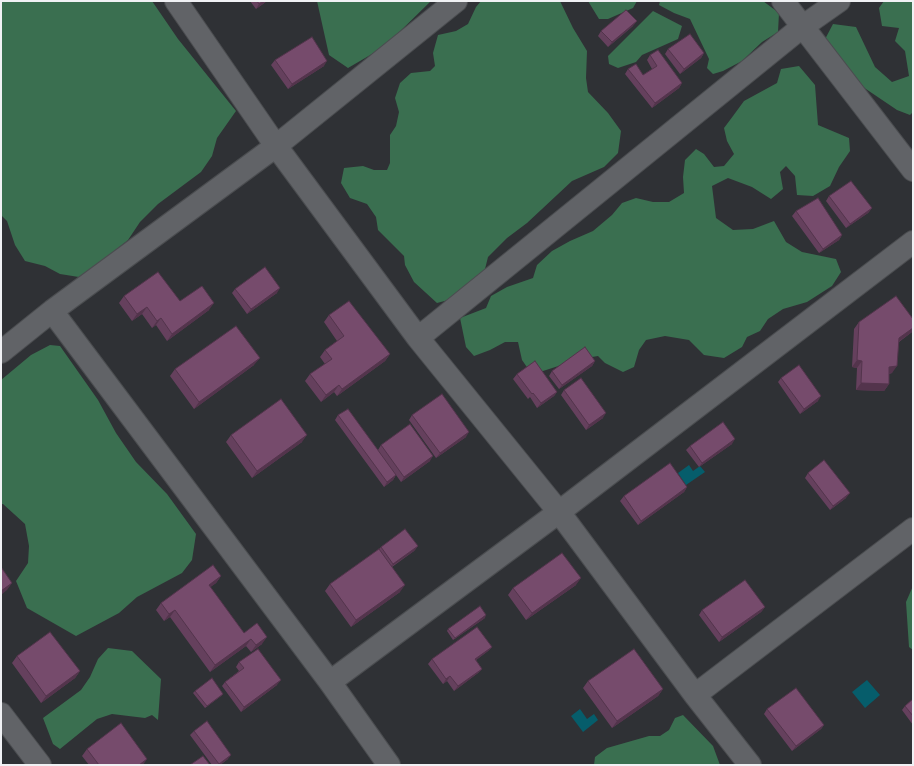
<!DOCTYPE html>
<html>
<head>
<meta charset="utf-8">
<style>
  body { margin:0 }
  #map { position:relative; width:914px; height:766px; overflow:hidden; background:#2f3135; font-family:"Exo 2",sans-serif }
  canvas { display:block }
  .frame { position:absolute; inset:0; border:2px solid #f0f1f4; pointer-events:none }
</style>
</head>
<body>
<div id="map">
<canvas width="914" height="766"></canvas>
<div class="frame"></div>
</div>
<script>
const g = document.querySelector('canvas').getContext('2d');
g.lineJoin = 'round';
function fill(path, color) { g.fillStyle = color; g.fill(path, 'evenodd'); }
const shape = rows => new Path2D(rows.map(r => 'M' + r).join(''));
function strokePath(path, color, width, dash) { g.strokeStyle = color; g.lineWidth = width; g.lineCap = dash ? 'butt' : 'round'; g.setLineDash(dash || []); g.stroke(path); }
fill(shape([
  [1,1,152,1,178,39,236,111,217,138,212,156,201,172,158,204,140,222,128,240,98,264,85,278,60,274,45,266,25,261,15,245,7,221,1,215],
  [317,1,431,1,384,47,348,68,329,55],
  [481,1,560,1,573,28,587,51,586,78,588,92,608,113,621,131,618,153,604,167,572,181,527,223,507,238,488,257,485,269,452,299,437,303,414,282,405,265,404,256,378,230,376,217,367,204,350,198,341,183,344,168,363,166,374,170,387,170,390,163,390,135,396,126,399,112,395,98,400,83,411,73,430,71,435,66,433,53,438,35,456,31,468,24,476,7],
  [588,1,637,1,633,8,608,19,599,19],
  [660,1,763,1,779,13,778,32,762,42,742,61,723,71,713,74,707,68,709,59,690,19,674,13,659,5],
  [884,1,913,1,913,112,910,115,897,110,860,85,823,43,833,24,856,27,875,67,892,82,909,76,905,51,895,41,899,28,882,26,879,8],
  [653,11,682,26,678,39,642,55,636,62,618,68,609,64,608,56],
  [799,66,815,85,818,125,849,138,850,151,839,167,830,186,813,196,797,195,795,176,786,166,780,172,783,189,771,199,752,187,728,178,712,186,716,218,733,230,753,229,774,221,786,242,802,252,836,259,841,272,832,286,807,302,783,309,768,319,760,331,747,337,742,347,724,358,704,355,689,340,665,336,646,340,639,350,634,367,623,372,605,363,598,356,580,359,543,371,531,373,522,360,518,342,505,342,490,350,474,356,466,347,460,318,486,308,491,296,507,287,533,278,537,265,552,251,570,241,593,231,612,215,622,203,636,198,653,202,669,202,684,193,683,177,685,160,696,149,704,154,714,167,724,166,734,154,727,141,724,128,733,116,744,101,777,83,781,69],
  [50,345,60,346,98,400,116,433,136,462,167,494,196,534,192,560,182,573,137,597,119,613,76,636,27,608,16,581,28,563,29,546,25,524,3,504,1,504,1,380,31,355],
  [913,586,913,650,909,647,906,602],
  [108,648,132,651,161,679,158,720,152,715,145,718,112,714,97,719,60,749,53,744,43,718,81,690,90,677,98,659],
  [683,715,713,746,720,765,594,765,595,757,607,748,649,736,660,736,669,730,675,718]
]), '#3a6f50');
fill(shape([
  [689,465,693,471,700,466,705,472,686,485,678,473],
  [867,680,880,695,865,708,852,692],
  [580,709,587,719,594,714,598,720,583,732,571,716]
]), '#065d6b');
const minor = shape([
  [176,1,276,146,418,338,559,512,695,695,750,765],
  [783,1,913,170],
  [52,311,330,682,389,765],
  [418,338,802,27,839,1],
  [1,352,52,311,276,146,456,1],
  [330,682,559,512,913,242],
  [695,695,913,529],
  [1,714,40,765]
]);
strokePath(minor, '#4b4d50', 24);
strokePath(minor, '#616367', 22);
fill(shape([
  [250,1,267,1,256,9],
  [633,26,608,47,598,36,601,31],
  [668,49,704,53,701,58,680,74,665,54],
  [650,55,682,83,679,88,652,108,625,74,628,69,643,75,652,69,647,60],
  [275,60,324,66,288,89,271,65],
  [829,196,872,208,868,213,846,228,826,201],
  [796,211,842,235,839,240,819,253,792,216],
  [235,289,277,293,247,314,232,293],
  [124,296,180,301,209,310,167,341,156,325,152,328,142,314,132,321,119,303],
  [329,315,390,354,385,361,337,396,334,392,321,402,305,381,310,374,325,364,320,357,325,350,337,341,324,322],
  [859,322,912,332,899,342,892,373,889,374,889,384,884,391,856,390,857,368,852,367,854,329],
  [595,361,592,366,559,389,549,376,552,371],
  [254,365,194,409,170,376,175,369],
  [517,374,557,392,554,396,537,408,530,397,528,399,513,379],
  [781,378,818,401,800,414,778,382],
  [564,390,603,418,586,430,561,395],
  [338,415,378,450,381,445,430,461,401,482,396,475,393,480,384,487,335,420],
  [412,415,466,437,436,458,409,420],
  [231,435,302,442,252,478,226,442],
  [732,444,699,467,686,450,690,446],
  [808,473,846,498,830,510,805,478],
  [687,487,684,492,638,525,620,501,624,496],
  [418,546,414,551,392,567,400,592,351,627,325,591,330,584,378,550,381,547],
  [221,576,216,583,210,587,244,633,262,644,251,652,246,646,210,672,170,617,164,621,156,610,161,603],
  [576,585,526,620,508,595,513,588],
  [765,607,761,612,719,642,699,615,702,610],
  [485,618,453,640,447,631,448,629],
  [492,647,488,651,476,660,482,669,478,673,454,691,447,681,443,684,428,664,432,659],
  [17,656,80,671,75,678,41,703,12,663],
  [239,662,277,685,241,712,222,686,225,682,239,671,236,667],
  [588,681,663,689,658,696,612,728,583,688],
  [195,691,223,694,221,696,205,708,193,693],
  [913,699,913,725,902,710,905,706],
  [767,709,824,725,821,729,792,751,764,714],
  [194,731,228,759,220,765,212,765,190,735],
  [87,749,143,765,89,765,82,756]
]), '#65405d');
fill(shape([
  [263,1,267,1,256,9,259,4],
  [637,21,633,26,608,47,612,42],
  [704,53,701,58,680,74,684,69],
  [327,61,324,66,288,89,292,84],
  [682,83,679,88,652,108,655,103],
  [872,208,868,213,846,228,850,224],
  [842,235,839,240,819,253,823,249],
  [280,288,277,293,247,314,251,309],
  [214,303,209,310,167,341,172,334],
  [147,307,142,314,132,321,137,314],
  [161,318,156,325,152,328,157,321],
  [913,328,912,332,894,345,899,338],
  [390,354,385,361,337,396,342,389],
  [260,358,254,365,194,409,199,402],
  [857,360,862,361,857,368,852,367],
  [595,361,592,366,559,389,562,385],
  [897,366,892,373,884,374,889,367],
  [861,383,889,384,884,391,856,390],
  [339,385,334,392,321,402,326,395],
  [557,392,554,396,537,408,541,403],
  [821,396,818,401,800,414,804,409],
  [606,413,603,418,586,430,589,425],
  [469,432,466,437,436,458,440,453],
  [307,435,302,442,252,478,257,471],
  [735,439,732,444,699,467,702,463],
  [433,456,430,461,401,482,404,477],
  [396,475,393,480,384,487,387,482],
  [687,487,684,492,638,525,641,521],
  [850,493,846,498,830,510,833,506],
  [418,546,414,551,389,568,393,564],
  [221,576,216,583,204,592,209,585],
  [581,578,576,585,526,620,532,613],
  [12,583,7,590,1,595,1,591],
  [405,585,400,592,351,627,356,620],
  [765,607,761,612,719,642,722,637],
  [175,610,170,617,164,621,169,614],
  [486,615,485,618,453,640,455,638],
  [267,637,262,644,251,652,256,645],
  [251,639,246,646,210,672,215,665],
  [492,647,488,651,471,664,475,659],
  [482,669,478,673,454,691,458,686],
  [80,671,75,678,41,703,46,696],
  [450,676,447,681,443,684,446,679],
  [281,680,277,685,241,712,244,707],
  [663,689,658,696,612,728,617,721],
  [824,725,821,729,792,751,796,746],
  [231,755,228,759,220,765,218,765],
  [147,759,143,765,139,765]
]), '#53344c');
const building = shape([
  [257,1,263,1,259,4,257,1],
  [626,10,637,21,612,42,601,31,626,10],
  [690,34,704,53,684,69,668,49,690,34],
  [312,37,327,61,292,84,275,60,312,37],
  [658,50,682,83,655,103,628,69,636,64,643,75,657,66,650,55,658,50],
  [851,181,872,208,850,224,829,196,851,181],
  [818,198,842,235,823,249,796,211,818,198],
  [265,267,280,288,251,309,235,289,265,267],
  [158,272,180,301,202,286,214,303,172,334,161,318,157,321,147,307,137,314,124,296,158,272],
  [896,296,913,319,913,328,899,338,897,366,889,367,889,384,861,383,862,361,857,360,859,322,896,296],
  [349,301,390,354,342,389,339,385,326,395,310,374,332,359,325,350,344,336,329,315,349,301],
  [236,326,260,358,199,402,175,369,236,326],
  [585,347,595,361,562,385,552,371,585,347],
  [535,361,557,392,541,403,533,393,532,394,517,374,535,361],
  [799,365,821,396,804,409,781,378,799,365],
  [581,378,606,413,589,425,564,390,581,378],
  [442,394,469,432,440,453,412,415,442,394],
  [281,399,307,435,257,471,231,435,281,399],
  [348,409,396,475,387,482,338,415,348,409],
  [723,422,735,439,702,463,690,446,723,422],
  [410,424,433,456,404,477,381,445,410,424],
  [824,460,850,493,833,506,808,473,824,460],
  [670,463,687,487,641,521,624,496,670,463],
  [405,529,418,546,393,564,381,547,405,529],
  [379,549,405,585,356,620,330,584,379,549],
  [562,553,581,578,532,613,513,588,562,553],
  [213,565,221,576,209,585,244,633,257,623,267,637,256,645,251,639,215,665,175,610,169,614,161,603,213,565],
  [1,567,12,583,1,591,1,567],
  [745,580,765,607,722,637,702,610,745,580],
  [480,606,486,615,455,638,448,629,480,606],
  [477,627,492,647,475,659,482,669,458,686,450,676,446,679,432,659,477,627],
  [50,632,80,671,46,696,17,656,50,632],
  [258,649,281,680,244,707,225,682,244,668,239,662,258,649],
  [634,649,663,689,617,721,588,681,634,649],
  [212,678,223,694,207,706,195,691,212,678],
  [796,688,824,725,796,746,767,709,796,688],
  [913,699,913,716,905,706,913,699],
  [207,721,231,755,219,764,194,731,207,721],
  [121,723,147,759,139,765,99,765,87,749,121,723],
  [203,756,210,765,190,765,203,756]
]);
fill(building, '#764b6c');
strokePath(building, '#53344c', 1);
</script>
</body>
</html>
